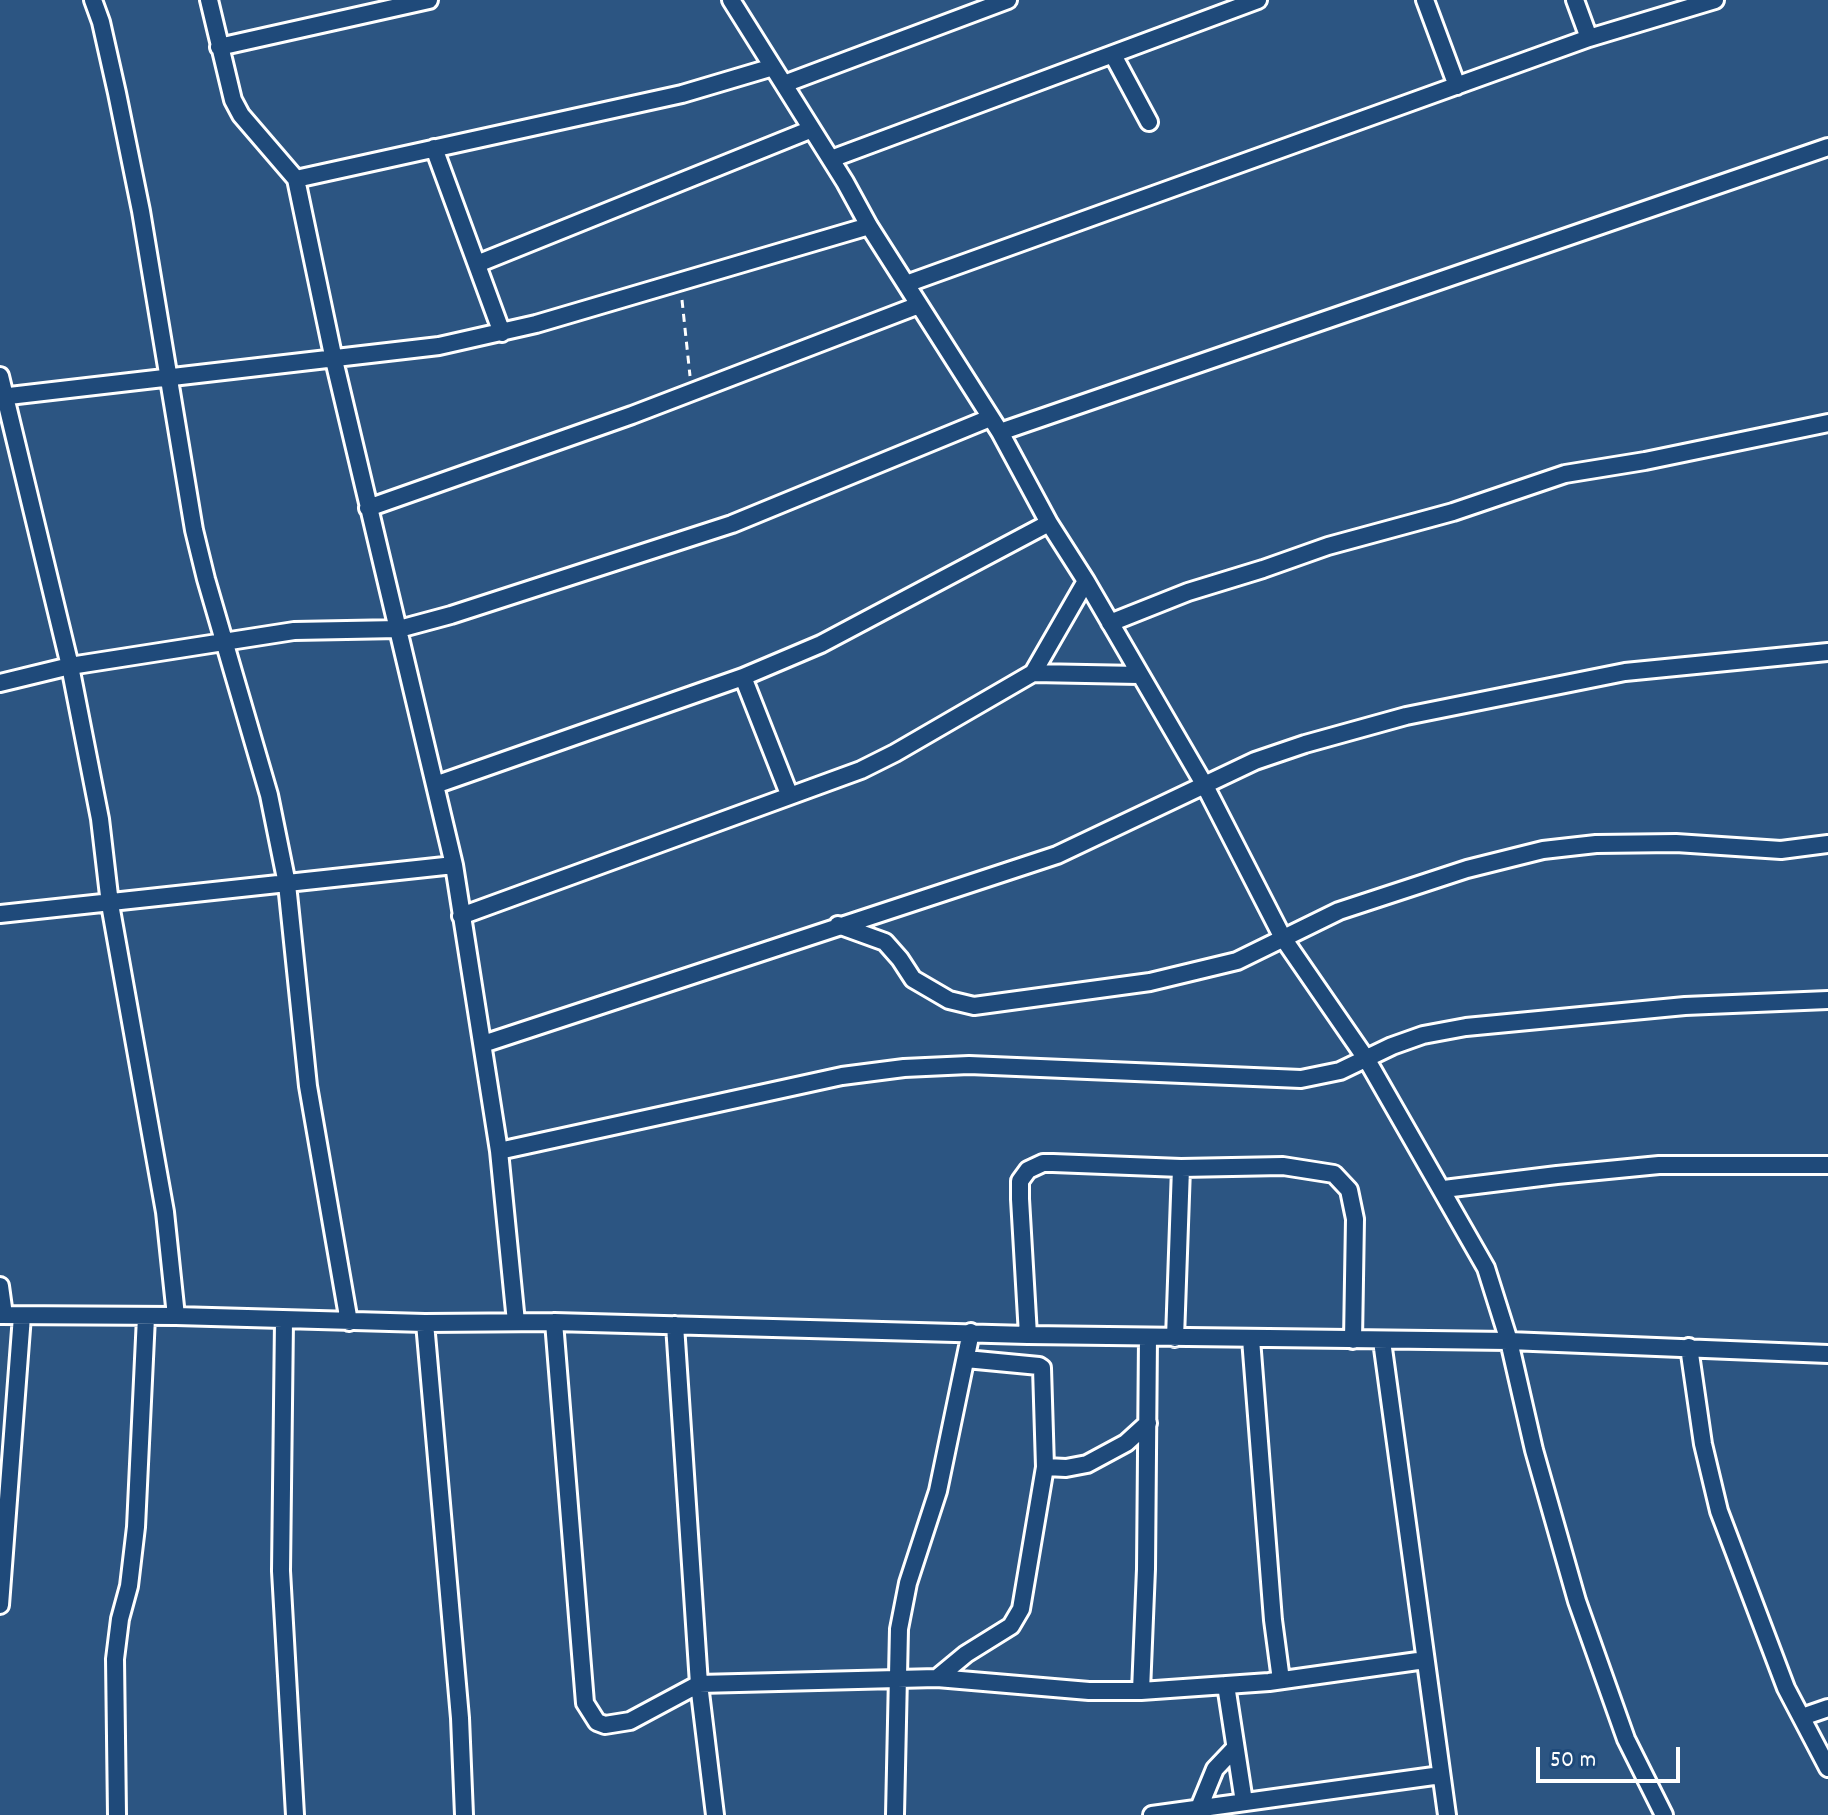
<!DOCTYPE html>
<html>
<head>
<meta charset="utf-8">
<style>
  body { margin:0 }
  #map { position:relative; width:1828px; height:1815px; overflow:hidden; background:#2c5582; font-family:Dekko,sans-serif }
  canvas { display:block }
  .scale { position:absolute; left:1536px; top:1747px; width:144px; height:36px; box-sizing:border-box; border:4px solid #fff; border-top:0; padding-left:10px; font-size:24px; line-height:28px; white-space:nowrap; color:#fff; -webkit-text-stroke:6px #1f4a7a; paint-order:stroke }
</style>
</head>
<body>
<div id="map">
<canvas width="1828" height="1815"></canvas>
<div class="scale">50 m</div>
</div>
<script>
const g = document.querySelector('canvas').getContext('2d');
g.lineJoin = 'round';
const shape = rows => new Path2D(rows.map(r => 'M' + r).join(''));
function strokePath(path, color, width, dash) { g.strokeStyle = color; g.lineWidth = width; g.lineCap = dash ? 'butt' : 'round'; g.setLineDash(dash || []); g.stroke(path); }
const minor = shape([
  [93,0,101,22,117,93,141,211,194,530,206,579,269,795,287,884,308,1086,349,1322],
  [209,0,233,100,241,115,296,179,334,360,454,865,499,1151,516,1322],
  [731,0,845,182,869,226,1000,432,1049,523,1086,581,1204,784,1283,938,1367,1060,1486,1268,1509,1341,1534,1450,1577,1601,1626,1739,1664,1815],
  [1425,0,1457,86],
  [1575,0,1589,38],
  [219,47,429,0],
  [1113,55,1149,122],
  [784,84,1008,0],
  [434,148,502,333],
  [831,159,1258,0],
  [296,179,682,94,773,67],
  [477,264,812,129],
  [906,284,1589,38,1715,0],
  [0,376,70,666,100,819,110,904,165,1212,176,1316],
  [0,397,439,346,536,324,869,226],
  [1000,432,1828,147],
  [368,508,632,415,919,305],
  [1110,623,1188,592,1263,569,1328,546,1453,512,1565,474,1645,461,1828,423],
  [1033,673,1086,581],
  [743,677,789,794],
  [0,683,70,666,294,631,399,629,451,615,732,524,990,418],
  [435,785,743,677,821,644,1049,523],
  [0,914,454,865],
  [461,916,861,770,895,753,1033,673,1139,675],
  [838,925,885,942,900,959,913,979,949,1000,974,1006,1150,982,1237,961,1339,911,1467,869,1543,850,1596,844,1676,843,1781,850,1828,844],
  [483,1044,1057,855,1255,761,1305,744,1406,716,1625,672,1828,652],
  [499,1151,842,1076,904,1068,969,1065,1301,1079,1340,1071,1392,1046,1423,1035,1466,1027,1685,1006,1828,1000],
  [1444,1189,1557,1175,1659,1165,1828,1165],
  [0,1286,4,1315],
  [0,1315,176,1316,425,1323,554,1322,1028,1335,1509,1341,1828,1354],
  [284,1321,281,1571,295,1815],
  [554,1322,585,1703,597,1722,605,1725,630,1721,699,1684,937,1678,1089,1691,1141,1691,1269,1682,1425,1660],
  [425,1323,460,1718,464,1815],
  [675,1325,699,1684,715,1815],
  [1028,1335,1020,1199,1020,1181,1028,1170,1043,1163,1053,1163,1181,1168,1283,1166,1334,1174,1349,1190,1355,1219,1353,1340],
  [1175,1338,1181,1168],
  [1251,1339,1273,1620,1281,1680],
  [1382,1341,1447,1815],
  [1689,1347,1703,1444,1719,1511,1786,1688,1828,1768],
  [1045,1467,1066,1468,1087,1464,1126,1443,1148,1423],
  [0,1605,22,1316],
  [937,1678,966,1654,1011,1626,1021,1609,1045,1467,1042,1368,1039,1366,966,1359],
  [1226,1685,1244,1802],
  [1141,1691,1146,1569,1148,1337],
  [1802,1717,1828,1708],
  [1199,1808,1215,1769,1234,1749],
  [117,1815,115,1659,120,1619,129,1586,136,1527,146,1317],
  [895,1815,899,1629,908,1583,938,1491,971,1332],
  [1152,1815,1441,1775]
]);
strokePath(minor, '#fff', 22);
strokePath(shape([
  [682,300,690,376]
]), '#fff', 3, [8, 6]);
strokePath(minor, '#1f4a7a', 16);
</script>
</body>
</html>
